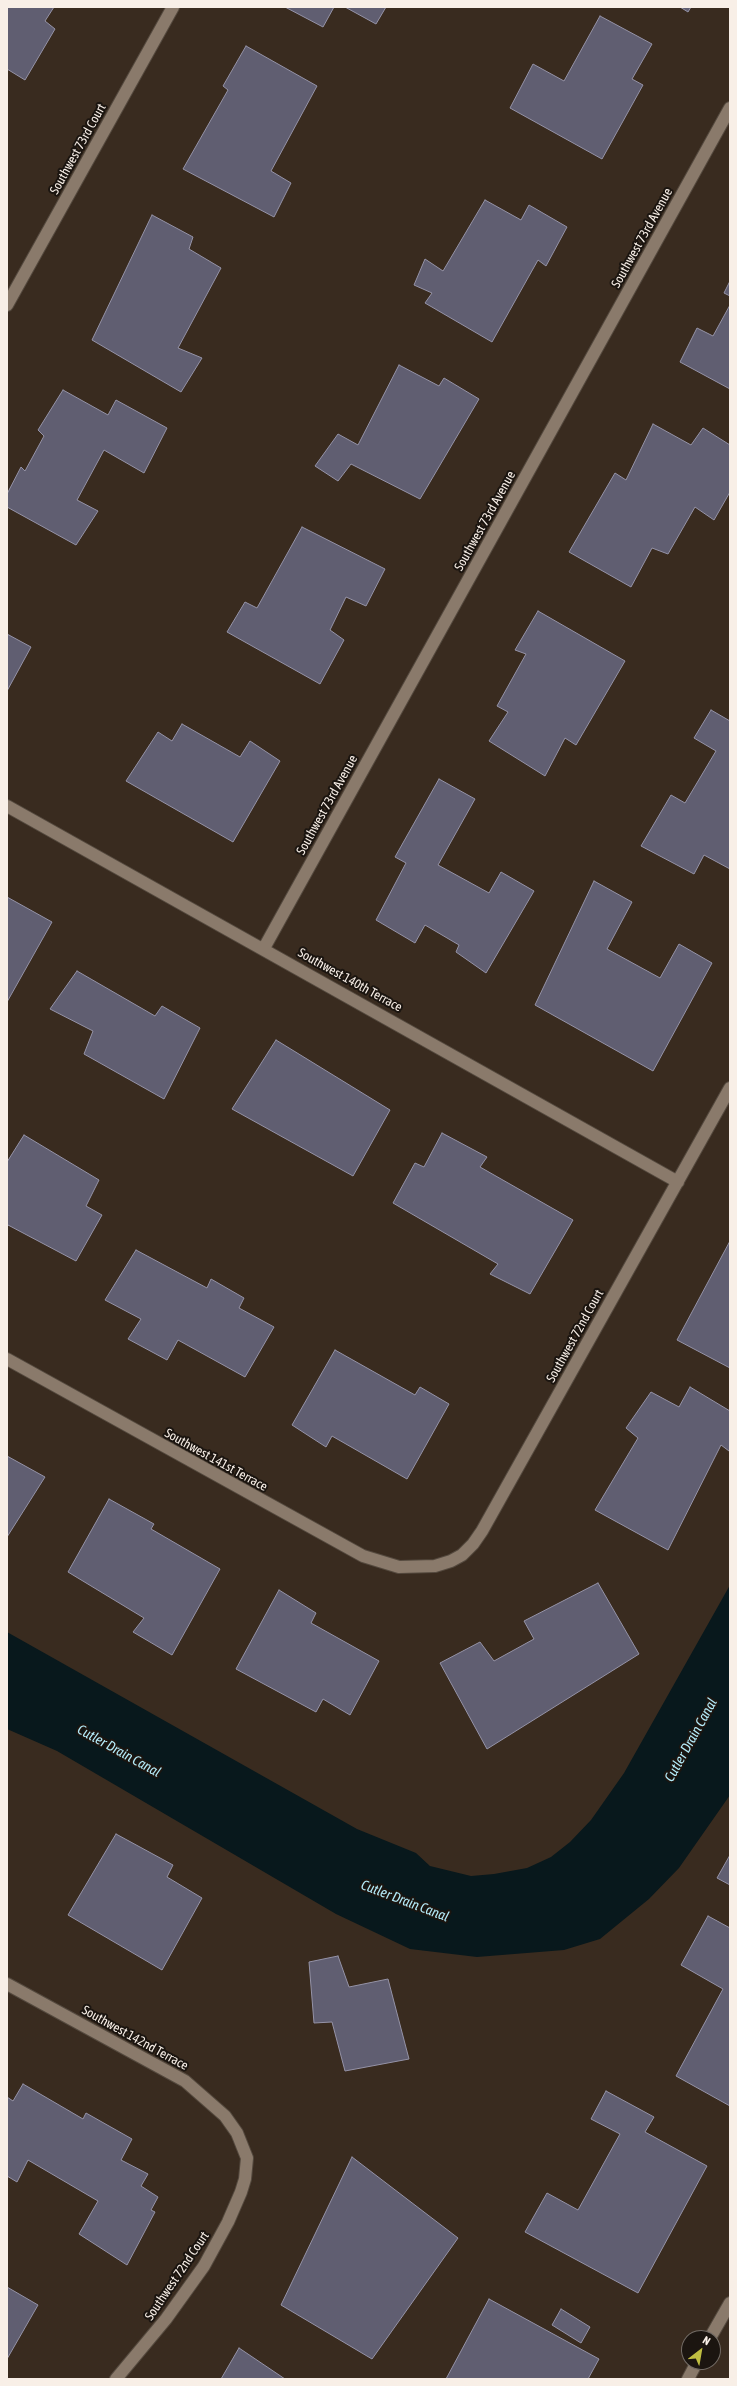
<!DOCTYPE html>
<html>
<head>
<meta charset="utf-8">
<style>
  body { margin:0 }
  #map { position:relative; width:737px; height:2386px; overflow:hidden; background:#392b1f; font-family:"Asap Condensed",sans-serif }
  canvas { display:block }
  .frame { position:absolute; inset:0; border:8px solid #f8efe7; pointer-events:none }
  .north { position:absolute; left:681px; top:2330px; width:40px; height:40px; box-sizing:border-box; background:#1b1510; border:1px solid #736c66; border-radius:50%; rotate:31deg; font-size:11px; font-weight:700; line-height:16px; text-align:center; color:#f8efe7 }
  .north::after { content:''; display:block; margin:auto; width:14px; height:18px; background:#bfbe41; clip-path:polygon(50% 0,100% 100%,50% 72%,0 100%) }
</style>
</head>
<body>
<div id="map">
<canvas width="737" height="2386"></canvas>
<div class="frame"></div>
<div class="north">N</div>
</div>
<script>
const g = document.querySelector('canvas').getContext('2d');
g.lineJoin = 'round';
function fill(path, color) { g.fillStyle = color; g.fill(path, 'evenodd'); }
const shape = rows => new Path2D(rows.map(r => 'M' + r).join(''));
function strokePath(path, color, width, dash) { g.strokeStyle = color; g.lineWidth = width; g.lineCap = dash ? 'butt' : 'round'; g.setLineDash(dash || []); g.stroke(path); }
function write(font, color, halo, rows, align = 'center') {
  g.font = font + ' "Asap Condensed",sans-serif'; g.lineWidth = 4; g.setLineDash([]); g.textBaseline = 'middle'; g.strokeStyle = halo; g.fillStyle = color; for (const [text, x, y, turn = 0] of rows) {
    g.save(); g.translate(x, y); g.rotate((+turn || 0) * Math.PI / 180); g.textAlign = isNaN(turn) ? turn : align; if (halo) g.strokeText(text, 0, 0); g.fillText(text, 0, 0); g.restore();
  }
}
fill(shape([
  [730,1585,730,1795,679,1868,649,1899,600,1939,564,1950,477,1957,410,1949,336,1914,57,1751,7,1729,7,1632,357,1829,416,1853,430,1866,471,1876,494,1874,527,1868,551,1857,570,1842,591,1820,624,1773]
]), '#08181c');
const building = shape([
  [7,7,54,7,45,21,55,29,25,80,7,69,7,7],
  [285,7,334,7,323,27,285,7],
  [345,7,386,7,376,24,345,7],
  [680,7,691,7,688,12,680,7],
  [600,16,652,44,632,79,643,85,602,159,510,108,533,64,564,81,600,16],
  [246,46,317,86,271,171,291,183,274,217,183,169,228,90,223,86,246,46],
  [485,200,521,220,529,205,567,227,546,266,538,260,492,342,425,303,432,293,414,285,425,259,443,271,485,200],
  [152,215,193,237,189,249,221,268,178,348,202,358,181,392,92,340,152,215],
  [730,281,730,296,724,293,730,281],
  [730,305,730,389,680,362,697,328,713,336,730,305],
  [399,365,439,386,444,378,479,399,420,499,351,464,338,481,315,466,338,434,358,445,399,365],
  [63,390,108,415,116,400,167,428,144,473,104,450,77,500,98,511,76,545,7,507,7,494,21,467,25,471,44,436,38,430,63,390],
  [653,424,691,445,703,428,730,445,730,492,714,520,695,507,668,554,652,548,631,587,569,552,615,473,626,480,653,424],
  [302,527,385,569,366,606,346,597,330,630,344,640,320,684,227,632,245,602,257,608,302,527],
  [538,611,625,661,576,745,565,738,545,776,489,741,508,712,497,706,526,654,515,650,538,611],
  [7,634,31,647,7,691,7,634],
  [711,710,730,721,730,869,704,855,694,874,641,846,671,795,685,803,716,751,694,738,711,710],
  [182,724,240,757,250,741,280,761,233,842,126,781,158,732,172,741,182,724],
  [439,779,475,799,438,865,489,893,501,872,534,891,486,973,456,952,459,945,425,925,415,943,376,920,406,863,395,857,439,779],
  [594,881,632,902,607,949,660,978,679,944,712,963,653,1071,535,1005,594,881],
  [7,897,52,922,7,1002,7,897],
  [77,971,155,1016,162,1006,200,1028,164,1099,84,1054,93,1031,50,1009,77,971],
  [276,1040,390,1110,353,1176,232,1109,276,1040],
  [442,1133,487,1157,480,1167,573,1220,530,1294,490,1274,498,1264,393,1203,415,1163,424,1167,442,1133],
  [24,1135,99,1180,86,1206,102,1215,76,1261,8,1225,7,1227,7,1162,24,1135],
  [730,1241,730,1368,677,1340,730,1241],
  [136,1250,207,1288,211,1279,244,1298,239,1308,274,1327,245,1377,178,1340,167,1360,128,1339,141,1319,105,1300,136,1250],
  [335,1350,415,1395,420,1387,449,1404,407,1479,332,1436,326,1447,292,1425,335,1350],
  [690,1387,730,1411,730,1450,729,1451,721,1445,668,1550,595,1510,638,1438,626,1428,651,1392,679,1407,690,1387],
  [7,1456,45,1477,7,1537,7,1456],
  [109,1499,154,1524,151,1529,220,1569,172,1655,133,1632,144,1618,68,1572,109,1499],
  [598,1583,639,1654,487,1749,440,1663,480,1642,494,1661,534,1639,524,1621,598,1583],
  [279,1590,316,1613,311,1623,379,1661,350,1715,323,1699,316,1712,236,1669,279,1590],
  [116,1834,173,1865,167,1877,202,1898,162,1970,68,1915,116,1834],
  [730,1855,730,1885,717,1878,730,1855],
  [708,1916,730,1928,730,2106,676,2076,723,1989,681,1965,708,1916],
  [338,1956,349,1987,388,1979,409,2059,345,2071,332,2022,314,2023,309,1962,338,1956],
  [23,2084,83,2119,86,2113,132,2139,121,2160,148,2174,141,2186,158,2197,151,2210,155,2212,127,2265,79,2234,98,2201,28,2160,17,2182,7,2176,7,2097,13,2101,23,2084],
  [606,2091,654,2117,645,2132,707,2166,638,2293,525,2232,547,2193,578,2210,620,2134,591,2119,606,2091],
  [352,2157,458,2238,372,2359,281,2305,352,2157],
  [7,2287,38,2305,7,2359,7,2287],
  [489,2299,599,2359,588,2379,446,2379,489,2299],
  [561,2309,590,2327,581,2343,552,2325,561,2309],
  [239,2348,285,2379,221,2379,239,2348]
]);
fill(building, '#605e71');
strokePath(building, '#9593a7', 1);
const minor = shape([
  [7,305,173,7],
  [7,806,678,1182],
  [264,948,730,108],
  [7,1359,363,1556,399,1567,435,1566,451,1561,462,1555,473,1544,482,1531,730,1088],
  [7,1984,185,2081,225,2116,237,2133,247,2158,245,2179,241,2192,228,2222,204,2266,166,2319,116,2379],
  [710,2338,730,2303],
  [688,2379,697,2362]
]);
strokePath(minor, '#54493e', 14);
strokePath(minor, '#8a7a6b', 12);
write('13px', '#f8efe7', '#1b1510', [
  ["Southwest 73rd Court",78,149,-61],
  ["Southwest 73rd Avenue",642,238,-61],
  ["Southwest 73rd Avenue",485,521,-61],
  ["Southwest 73rd Avenue",327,805,-61],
  ["Southwest 140th Terrace",350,980,29],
  ["Southwest 72nd Court",575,1336,-61],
  ["Southwest 141st Terrace",216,1460,29],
  ["Southwest 142nd Terrace",135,2038,29],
  ["Southwest 72nd Court",177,2276,-56]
]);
write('italic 14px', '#b5ecfa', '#1b1510', [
  ["Cutler Drain Canal",691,1740,-61],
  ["Cutler Drain Canal",119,1751,29],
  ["Cutler Drain Canal",405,1901,21]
]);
</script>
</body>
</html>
